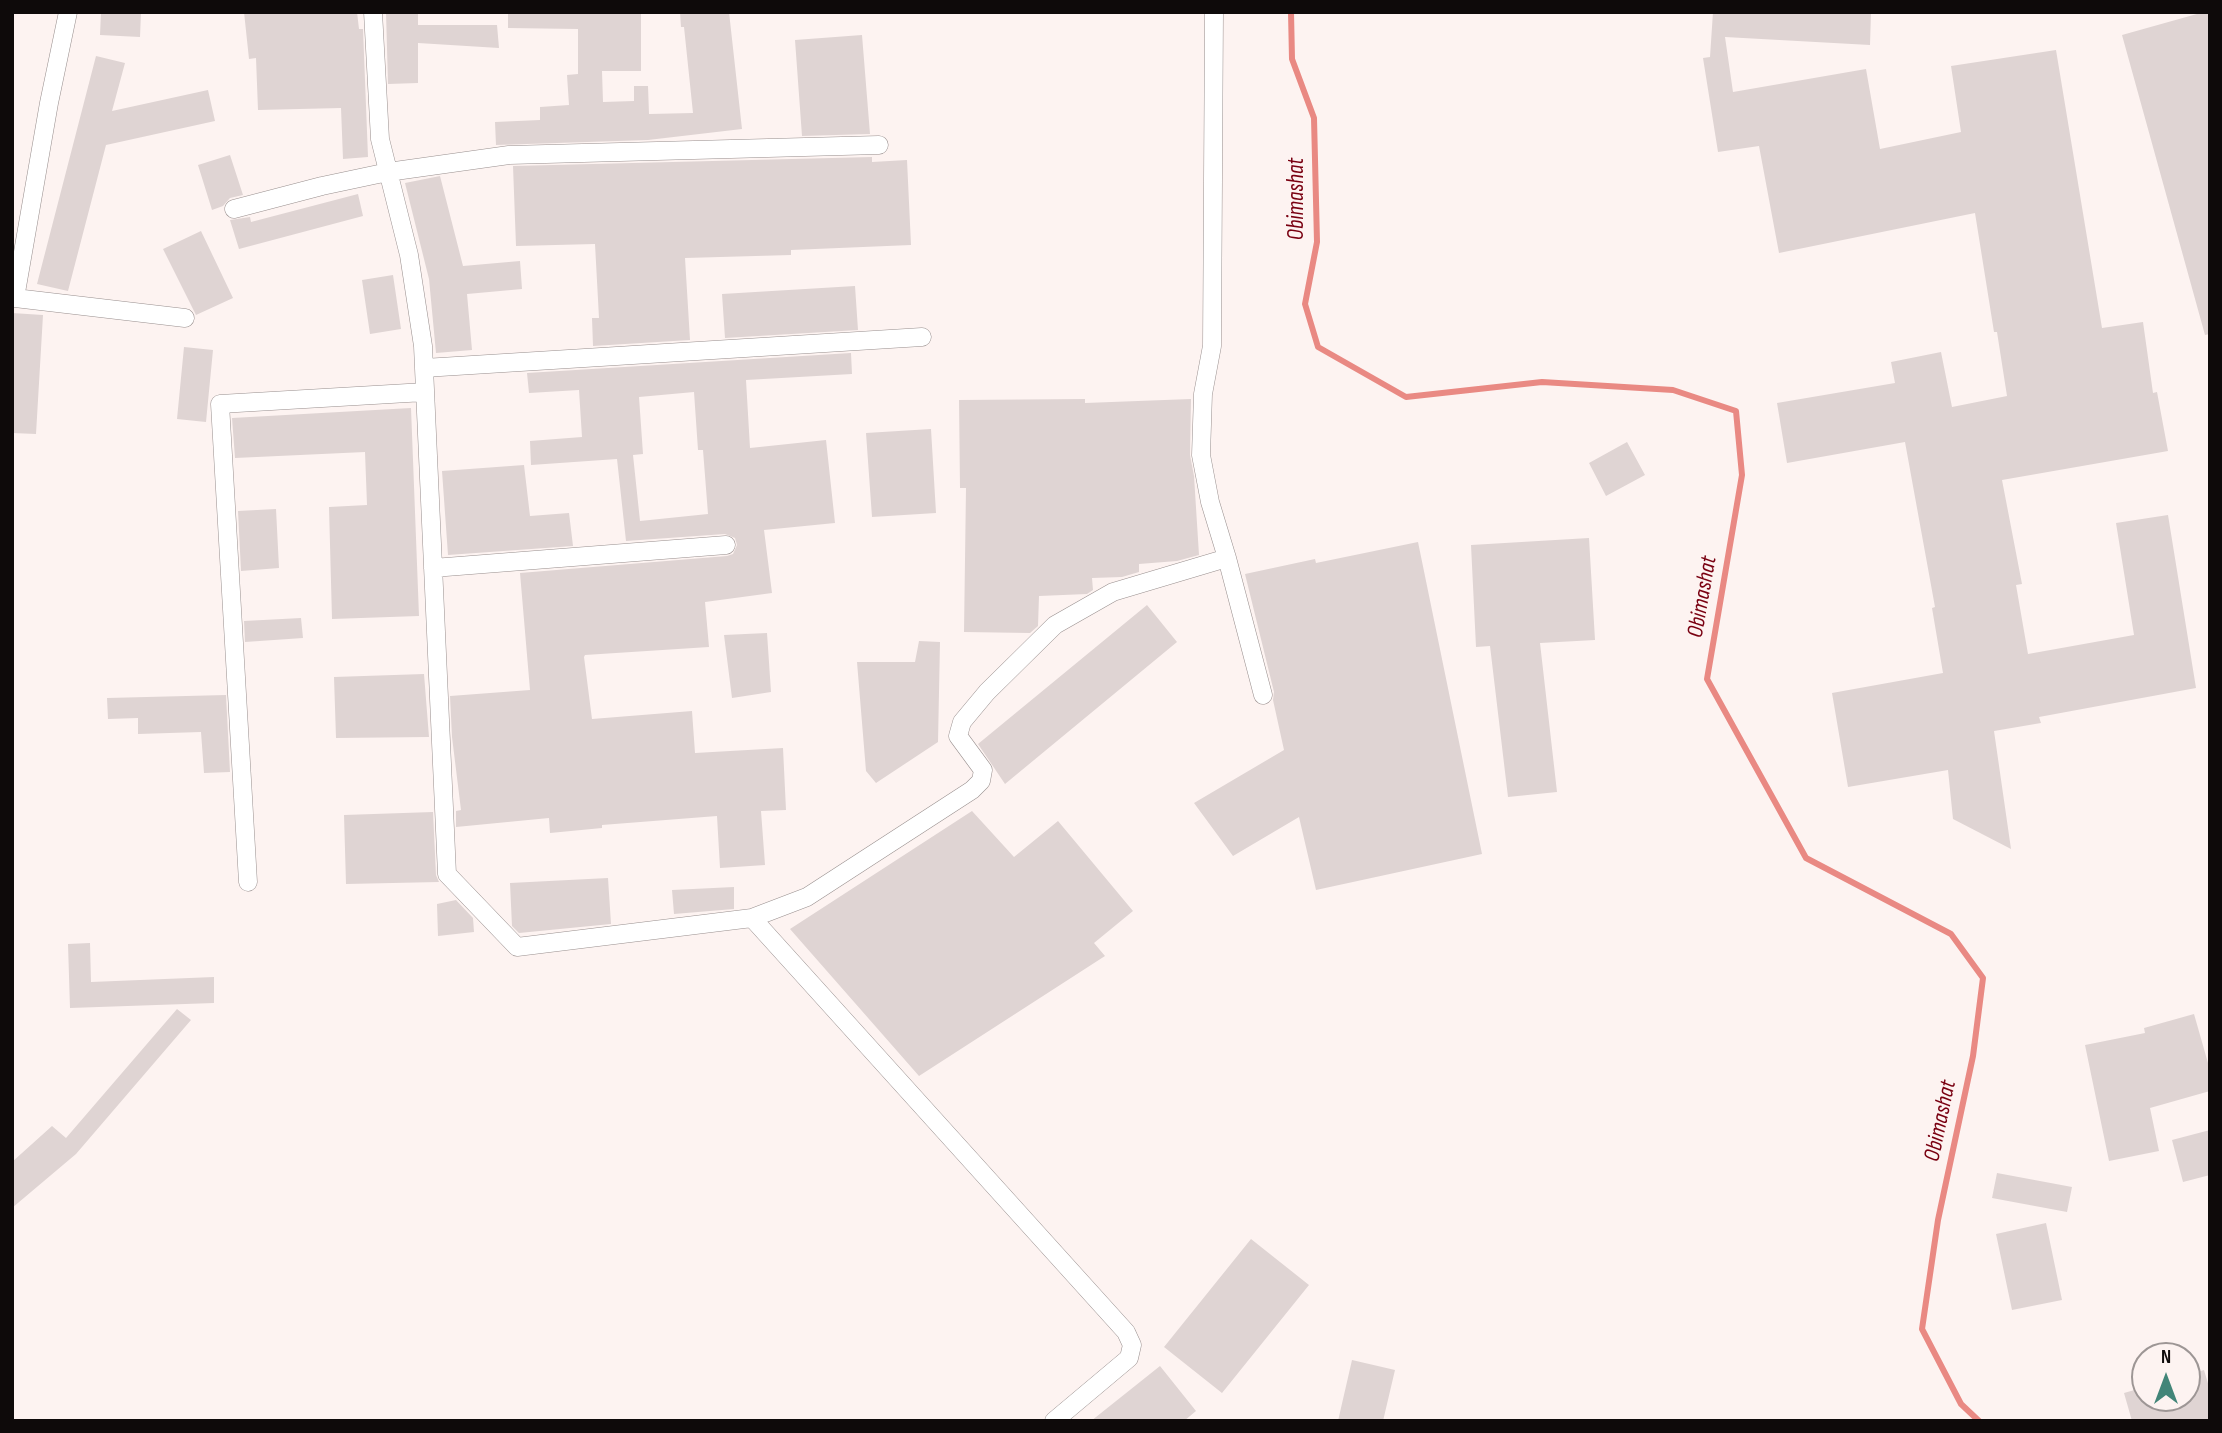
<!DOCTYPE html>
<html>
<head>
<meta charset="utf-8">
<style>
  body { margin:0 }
  #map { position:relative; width:2222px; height:1433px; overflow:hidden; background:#fdf3f1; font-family:"Sofia Sans Condensed",sans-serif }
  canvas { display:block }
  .frame { position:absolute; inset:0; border:14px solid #0e0a0a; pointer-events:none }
  .north { position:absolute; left:2131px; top:1342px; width:70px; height:70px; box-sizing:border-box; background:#fdf3f1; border:2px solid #9d9695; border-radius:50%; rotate:0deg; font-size:19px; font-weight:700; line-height:28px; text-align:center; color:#0e0a0a }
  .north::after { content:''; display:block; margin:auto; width:24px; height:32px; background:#428578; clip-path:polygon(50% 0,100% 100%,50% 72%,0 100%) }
</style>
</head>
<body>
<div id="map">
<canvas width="2222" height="1433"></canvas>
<div class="frame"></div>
<div class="north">N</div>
</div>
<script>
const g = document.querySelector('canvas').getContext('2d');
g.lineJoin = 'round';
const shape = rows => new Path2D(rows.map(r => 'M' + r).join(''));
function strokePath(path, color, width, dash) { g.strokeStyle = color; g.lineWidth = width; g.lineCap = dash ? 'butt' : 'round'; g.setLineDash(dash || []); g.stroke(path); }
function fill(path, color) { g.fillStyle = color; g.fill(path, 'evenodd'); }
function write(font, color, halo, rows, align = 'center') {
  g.font = font + ' "Sofia Sans Condensed",sans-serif'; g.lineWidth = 6; g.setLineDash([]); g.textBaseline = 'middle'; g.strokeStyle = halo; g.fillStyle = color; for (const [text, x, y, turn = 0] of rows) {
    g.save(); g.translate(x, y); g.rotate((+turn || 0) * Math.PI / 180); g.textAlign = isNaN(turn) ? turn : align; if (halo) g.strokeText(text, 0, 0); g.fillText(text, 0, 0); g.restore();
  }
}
strokePath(shape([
  [1291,12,1292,59,1314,118,1317,242,1305,304,1318,347,1406,397,1542,382,1673,390,1736,411,1742,475,1707,679,1806,858,1951,934,1983,978,1973,1056,1938,1220,1922,1329,1961,1404,1979,1421]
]), '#e98983', 6);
fill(shape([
  [101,12,141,12,140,37,100,35],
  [244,12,357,12,359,29,363,29,368,157,343,159,341,108,258,110,256,58,249,59],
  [386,12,418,12,418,25,497,25,499,48,418,43,418,83,388,84],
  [508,12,641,12,641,71,602,71,603,102,634,101,634,86,648,86,649,114,693,113,684,27,681,27,680,12,729,12,742,129,648,140,496,145,495,122,540,120,540,107,569,105,567,75,578,74,578,29,508,28],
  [1713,12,1871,12,1870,45,1725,37,1733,92,1866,69,1880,149,1961,132,1951,66,2056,50,2102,328,2143,322,2153,393,2157,392,2168,451,2002,480,2022,584,2016,585,2028,654,2134,635,2116,523,2168,515,2196,688,2039,717,2041,723,1994,731,2011,849,1953,819,1948,770,1848,787,1832,693,1943,673,1932,608,1935,607,1905,442,1787,463,1777,403,1895,383,1891,362,1941,352,1952,407,2007,396,1997,332,1994,332,1975,213,1779,253,1759,146,1718,152,1703,58,1710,57],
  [2204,12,2210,12,2210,334,2205,335,2122,35],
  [862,35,870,134,802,136,795,40],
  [96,56,125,63,112,111,208,90,215,121,106,145,68,291,37,284],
  [230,155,243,195,230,198,223,206,212,210,198,165],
  [872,157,872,162,907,160,911,245,791,250,791,255,685,258,690,340,593,346,592,318,599,318,595,244,516,246,513,166],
  [440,176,463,266,520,261,522,289,467,294,472,350,436,353,429,279,405,183],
  [358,194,363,216,239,249,230,220,250,217,251,222],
  [201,231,233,298,196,315,163,249],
  [393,275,401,329,370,334,362,280],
  [855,286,858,330,725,338,722,294],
  [12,313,43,315,36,434,12,433],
  [184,347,213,350,206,422,177,419],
  [851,353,852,374,746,380,750,448,826,440,835,523,764,530,772,593,705,602,709,647,585,655,584,657,592,719,692,711,695,753,783,748,786,810,761,811,765,865,720,868,717,816,602,825,602,828,550,833,549,818,456,827,456,811,461,810,452,737,450,696,530,690,520,573,727,556,733,554,737,545,735,538,725,534,626,541,617,459,531,465,530,441,582,437,579,390,529,393,527,373],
  [694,392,698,450,703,450,708,514,640,521,633,455,643,454,639,397],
  [1085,399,1085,403,1191,399,1190,455,1194,476,1199,555,1177,561,1139,564,1139,572,1122,577,1092,578,1093,590,1087,594,1039,596,1038,626,1030,633,964,632,966,488,960,488,959,400],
  [411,408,419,616,332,619,329,507,367,505,365,452,235,458,232,418],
  [931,429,936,513,872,517,866,433],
  [1627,442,1645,475,1606,496,1589,463],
  [524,465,530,516,569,513,573,546,448,555,442,471],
  [276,509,279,568,241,571,238,511],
  [1589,538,1595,640,1540,643,1557,792,1508,797,1490,646,1476,647,1471,545],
  [1418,542,1482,854,1316,890,1299,817,1233,856,1194,803,1284,750,1273,700,1274,692,1245,574,1315,559,1316,563],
  [1147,605,1177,642,1005,784,978,744],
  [301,618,303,638,245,642,244,621],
  [767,633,771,692,732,698,724,635],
  [919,641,940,642,938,742,876,783,866,771,857,662,915,662],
  [424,674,429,737,336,738,334,677],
  [226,695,230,772,204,773,201,732,138,734,138,718,108,719,107,698],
  [972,811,1014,857,1058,821,1133,911,1094,943,1105,956,919,1076,790,929],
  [433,812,436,875,439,882,346,884,344,815],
  [608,878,611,924,519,933,512,926,510,883],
  [734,887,734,909,674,914,672,890],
  [456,900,473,918,474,932,438,936,437,904],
  [90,943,91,982,214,977,214,1003,70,1008,68,944],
  [177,1009,191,1020,76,1154,12,1208,12,1162,52,1126,66,1138],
  [2194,1014,2210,1070,2210,1091,2150,1108,2159,1151,2109,1161,2085,1045,2145,1033,2144,1028],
  [2210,1130,2210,1175,2183,1182,2172,1140],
  [1997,1173,2072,1187,2067,1212,1992,1198],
  [2046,1223,2062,1300,2012,1310,1996,1234],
  [1251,1239,1309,1285,1222,1393,1164,1347],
  [1352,1360,1395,1370,1383,1421,1338,1421],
  [1160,1366,1196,1411,1184,1421,1091,1421],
  [2204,1370,2210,1390,2210,1421,2132,1421,2124,1393,2145,1387,2145,1398,2187,1398,2187,1375]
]), '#dfd4d3');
const minor = shape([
  [68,12,49,103,15,298,185,318],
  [373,12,380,139,409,255,423,346,447,874,517,947,752,918,807,897,972,790,981,781,983,770,958,736,962,722,987,692,1055,625,1113,592,1227,558,1210,502,1201,455,1203,394,1212,346,1214,12],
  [234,209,322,186,388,172,509,155,879,145],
  [424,368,922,337],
  [1227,558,1263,695],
  [433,568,726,545],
  [248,882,220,404,425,392],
  [752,918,1126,1332,1132,1345,1129,1358,1054,1421]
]);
strokePath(minor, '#988f8e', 19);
strokePath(minor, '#fff', 18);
write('italic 23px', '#790011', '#fdf3f1', [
  ["Obimashat",1297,199,-90],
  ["Obimashat",1703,597,-80],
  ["Obimashat",1941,1121,-78]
]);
</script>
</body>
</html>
